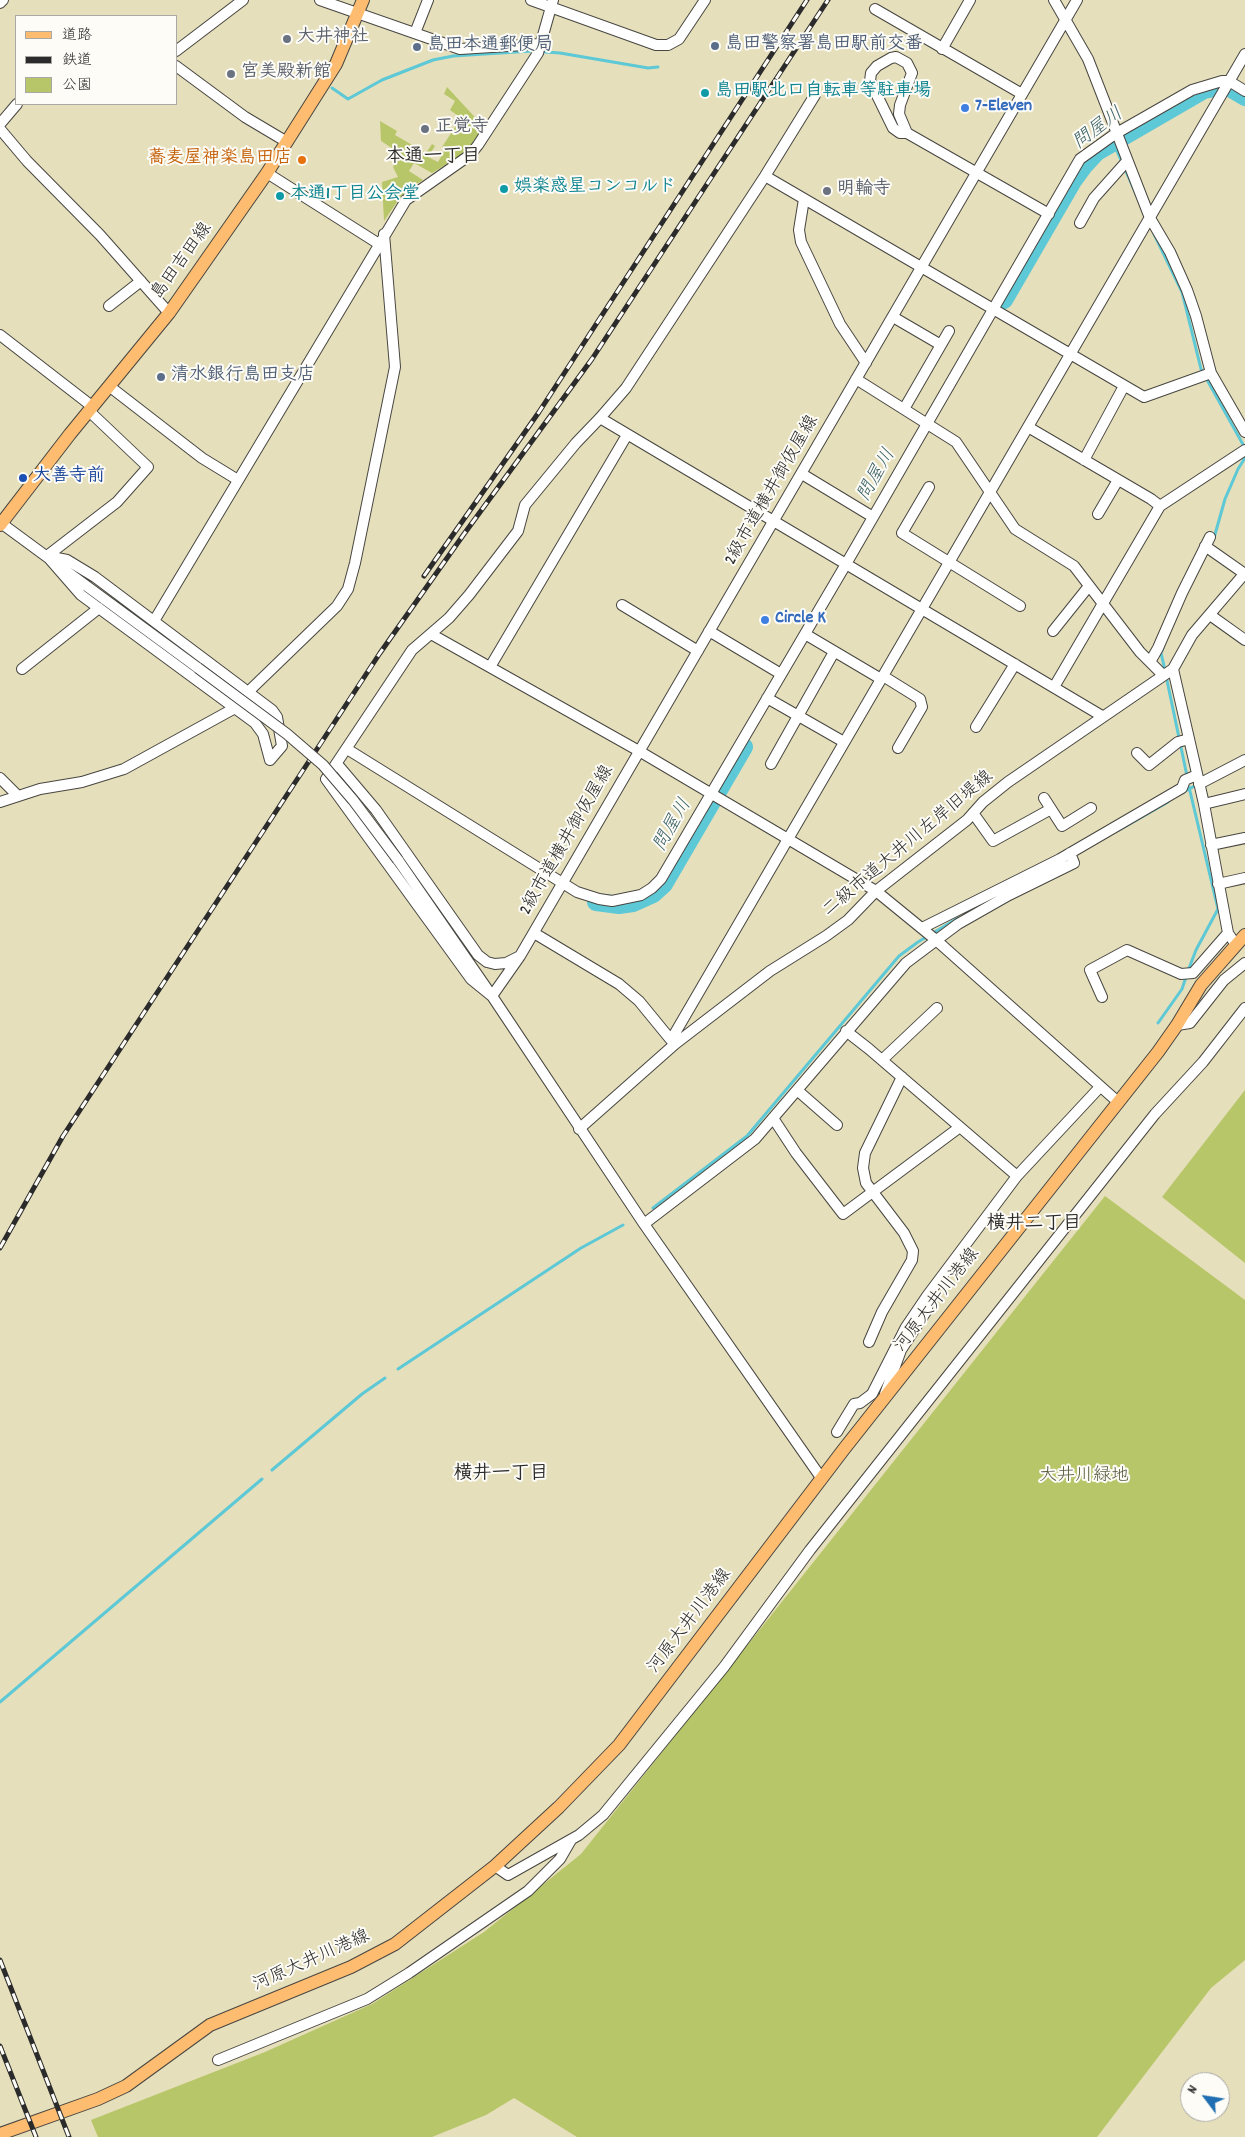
<!DOCTYPE html>
<html>
<head>
<meta charset="utf-8">
<style>
  body { margin:0 }
  #map { position:relative; width:1245px; height:2137px; overflow:hidden; background:#e6dfbb; font-family:Dekko,"Klee One",sans-serif }
  canvas { display:block }
  .legend { position:absolute; left:15px; top:15px; width:162px; height:90px; box-sizing:border-box; background:#fdfcf7; border:1px solid #a9a8a5; margin:0; padding:6px 9px; list-style:none; font-size:15px; color:#2b2b2b }
  .legend li { display:flex; align-items:center; gap:10px; height:25px }
  .legend b { width:25px; border:1px solid #a9a8a5 }
  .north { position:absolute; left:1180px; top:2072px; width:50px; height:50px; box-sizing:border-box; background:#fdfcf7; border:1px solid #a9a8a5; border-radius:50%; rotate:301deg; font-size:14px; font-weight:700; line-height:20px; text-align:center; color:#2b2b2b }
  .north::after { content:''; display:block; margin:auto; width:18px; height:22px; background:#1f6fb2; clip-path:polygon(50% 0,100% 100%,50% 72%,0 100%) }
</style>
</head>
<body>
<div id="map">
<canvas width="1245" height="2137"></canvas>
<ul class="legend">
<li><b style="height:6px;background:#febc70"></b>道路</li>
<li><b style="height:6px;background:#2b2b2b"></b>鉄道</li>
<li><b style="height:14px;background:#b7c668"></b>公園</li>
</ul>
<div class="north">N</div>
</div>
<script>
const g = document.querySelector('canvas').getContext('2d');
g.lineJoin = 'round';
function fill(path, color) { g.fillStyle = color; g.fill(path, 'evenodd'); }
const shape = rows => new Path2D(rows.map(r => 'M' + r).join(''));
function strokePath(path, color, width, dash) { g.strokeStyle = color; g.lineWidth = width; g.lineCap = dash ? 'butt' : 'round'; g.setLineDash(dash || []); g.stroke(path); }
function write(font, color, halo, rows, align = 'center') {
  g.font = font + ' Dekko,"Klee One",sans-serif'; g.lineWidth = 4; g.setLineDash([]); g.textBaseline = 'middle'; g.strokeStyle = halo; g.fillStyle = color; for (const [text, x, y, turn = 0] of rows) {
    g.save(); g.translate(x, y); g.rotate((+turn || 0) * Math.PI / 180); g.textAlign = isNaN(turn) ? turn : align; if (halo) g.strokeText(text, 0, 0); g.fillText(text, 0, 0); g.restore();
  }
}
fill(shape([
  [447,87,484,127,465,153,432,173,414,163,409,171,423,180,409,189,399,199,384,221,382,182,398,177,393,167,401,154,381,141,380,121,397,131,395,135,426,153,432,144,435,146,428,157,438,162,445,150,442,147,461,118,450,110,455,101,444,94],
  [1245,1090,1245,1263,1162,1197],
  [1105,1196,1245,1300,1245,1960,1211,1988,1097,2137,577,2137,514,2098,486,2115,432,2137,98,2137,91,2120,265,2052,372,2004,484,1932,581,1854]
]), '#b7c668');
strokePath(shape([
  [332,88,348,99,382,80,433,60,453,56,532,51,560,53,648,68,658,67],
  [1113,142,1136,194],
  [1154,234,1182,292,1201,369,1245,448],
  [1214,538,1225,499,1238,469,1245,458],
  [1163,648,1161,653,1164,666,1187,776],
  [1182,793,1198,784],
  [1119,830,1168,802],
  [1188,971,1196,950,1218,909,1189,787],
  [1158,1023,1182,989,1186,977],
  [653,1208,747,1136,899,956,918,942,958,918],
  [398,1369,581,1248,623,1225],
  [272,1470,362,1394,385,1378],
  [0,1702,262,1479]
]), '#5dc8d6', 3);
strokePath(shape([
  [1004,300,1073,181,1084,166,1097,152,1204,90,1220,87,1228,87,1245,97],
  [596,902,619,905,633,903,653,894,664,884,744,747]
]), '#5dc8d6', 18);
const minor = shape([
  [320,0,460,49,540,44],
  [531,0,656,45,668,45,679,39,705,0],
  [1054,0,1088,59,1150,218,1170,252,1187,290,1196,316,1211,373],
  [0,3,3,0],
  [875,9,1022,94],
  [415,33,428,0],
  [942,49,970,0],
  [176,51,243,0],
  [176,66,245,117,287,142],
  [815,95,765,176,626,388,600,418,576,443,525,505,518,531,469,595,449,618,412,650,326,779,471,979,492,996,520,956,1077,0],
  [0,124,17,104],
  [0,129,27,161,100,235,169,313],
  [907,133,899,114,900,105,912,73,907,63,896,57,891,58,877,66,871,73,870,81,893,128,900,133,907,133,1049,214],
  [267,173,379,244],
  [765,176,1144,397,1211,373,1245,432],
  [804,199,799,230,801,242,840,324,866,363],
  [1080,223,1094,198,1127,161],
  [109,306,141,281],
  [893,317,941,345],
  [0,335,93,407],
  [856,379,956,442,1015,529,1074,566,1140,652,1163,675],
  [109,386,202,458,238,480],
  [904,409,949,331],
  [600,418,1102,716],
  [1028,427,1151,499,1160,506],
  [1084,460,1124,386],
  [802,474,873,517],
  [929,487,902,533,1020,606],
  [1098,514,1118,480],
  [1,523,198,668],
  [1205,546,1245,574],
  [47,556,67,560,95,577,272,710,277,717,282,746,270,760],
  [47,556,81,595,255,723,263,734,270,760],
  [47,556,117,502,148,467,89,411],
  [622,605,698,651],
  [1210,615,1245,640],
  [154,621,406,200,470,155,478,145,538,53,553,0],
  [709,631,781,674],
  [1053,631,1089,586],
  [431,634,639,751,876,891,936,940,1118,1102],
  [805,634,881,679],
  [1150,662,1158,648,1182,593,1210,537],
  [490,667,627,435],
  [22,669,99,608],
  [1173,669,1204,804,1228,933,1236,945],
  [883,676,920,699,922,707,898,748],
  [1054,687,1160,506,1245,450],
  [767,698,844,742],
  [976,727,1015,664],
  [347,749,577,892,599,899,612,901,641,895,652,888,661,879,846,564,1080,159,1115,134,1192,90,1222,81,1229,81,1245,91],
  [1137,753,1149,765,1178,742,1189,739],
  [337,764,376,810,478,955,487,962,495,964,506,963,520,956],
  [771,764,834,652],
  [0,778,17,795],
  [1199,784,1245,760],
  [1044,798,1062,826,1091,808],
  [0,802,40,789,82,782,124,769,235,708,248,692,337,606,348,589,355,563,395,367,384,234],
  [1204,804,1245,794],
  [973,813,993,841,1051,809],
  [1211,845,1245,838],
  [398,860,492,996,644,1224,822,1479],
  [1218,884,1245,878],
  [922,928,1060,859,1182,788,1185,780,1197,775],
  [534,933,619,984,639,1001,671,1040],
  [1102,997,1090,970,1127,950,1181,974,1193,973,1228,933],
  [1177,1025,1190,1023,1224,980,1245,963],
  [846,1031,869,1049,1017,1176],
  [675,1044,671,1040,1245,54],
  [882,1060,937,1008],
  [797,1090,837,1125],
  [773,1118,796,1153,843,1214,960,1127],
  [579,1129,675,1044,770,971,826,936,848,920,876,891,967,820,983,802,1008,782,1173,669,1192,635,1245,573],
  [644,1224,755,1139,906,963,958,924,1009,895,1074,863,1070,853],
  [869,1342,882,1312,912,1260,913,1251,904,1233,866,1183,863,1168,865,1153,902,1077],
  [885,1394,901,1350,927,1310,927,1296,1017,1176,1100,1087],
  [837,1432,854,1404,860,1403,872,1394,906,1327,927,1296],
  [495,1866,508,1875,579,1835,603,1815,724,1667,810,1550,1155,1114,1203,1062,1245,1008],
  [218,2060,367,1999,409,1973,528,1891,560,1859,571,1840]
]);
const major = shape([
  [0,525,70,434,169,313,267,173,336,64,363,0],
  [0,2134,98,2099,126,2086,210,2025,351,1967,395,1944,495,1866,559,1807,619,1745,844,1449,1158,1052,1177,1025,1201,985,1245,935]
]);
strokePath(minor, '#474641', 12);
strokePath(major, '#474641', 14);
strokePath(minor, '#fff', 10);
strokePath(major, '#febc70', 12);
const rail = shape([
  [424,576,539,412,807,0],
  [0,1248,63,1136,380,653,464,534,592,359,828,0],
  [0,1960,69,2137],
  [0,2046,36,2137]
]);
strokePath(rail, '#2b2b2b', 5);
strokePath(rail, '#fdfcf7', 3, [9]);
const minorBridge = shape([
  [198,668,287,734,323,765,353,800,398,860]
]);
strokePath(minorBridge, '#474641', 12, []);
strokePath(minorBridge, '#fff', 10);
for (const [x, y, r, color] of [
  [287,39,5,"#6b7280"],
  [715,46,5,"#5c6f8a"],
  [417,47,5,"#5c6f8a"],
  [231,74,5,"#6b7280"],
  [705,93,5,"#0f9aa8"],
  [965,108,5,"#3f7fe0"],
  [425,129,5,"#6b7280"],
  [302,160,5,"#e8710a"],
  [504,189,5,"#0f9aa8"],
  [827,191,5,"#6b7280"],
  [280,196,5,"#0f9aa8"],
  [161,377,5,"#5c6f8a"],
  [23,478,5,"#1a4fb4"],
  [765,620,5,"#3f7fe0"]
]) { const dot = new Path2D(); dot.arc(x, y, r, 0, 2 * Math.PI); g.fillStyle = color; g.fill(dot); strokePath(dot, '#fdfcf7', 2); }
write('bold 18px', '#5b616d', '#fdfcf7', [
  ["大井神社",297,39],
  ["宮美殿新館",241,74],
  ["正覚寺",435,129],
  ["明輪寺",837,191]
], 'left');
write('bold 18px', '#4e5e75', '#fdfcf7', [
  ["島田警察署島田駅前交番",725,46],
  ["島田本通郵便局",427,47],
  ["清水銀行島田支店",171,377]
], 'left');
write('bold 18px', '#0d838f', '#fdfcf7', [
  ["島田駅北口自転車等駐車場",715,93],
  ["娯楽惑星コンコルド",514,189],
  ["本通1丁目公会堂",290,196]
], 'left');
write('bold 18px', '#366cbe', '#fdfcf7', [
  ["7-Eleven",975,108],
  ["Circle K",775,620]
], 'left');
write('bold 18px', '#c56008', '#fdfcf7', [
  ["蕎麦屋神楽島田店",292,160]
], 'right');
write('18px', '#2b2b2b', '#fdfcf7', [
  ["島田吉田線",183,262,-54],
  ["2級市道横井御仮屋線",773,491,-60],
  ["2級市道横井御仮屋線",568,841,-60],
  ["二級市道大井川左岸旧堤線",909,845,-40],
  ["河原大井川港線",938,1301,-52],
  ["河原大井川港線",691,1622,-53],
  ["河原大井川港線",312,1962,-24]
]);
write('bold 18px', '#164399', '#fdfcf7', [
  ["大善寺前",33,478]
], 'left');
write('18px', '#555a3d', '#fdfcf7', [
  ["大井川緑地",1084,1478]
]);
write('italic 19px', '#3c6267', '#fdfcf7', [
  ["問屋川",1099,130,-36],
  ["問屋川",878,476,-60],
  ["問屋川",674,826,-60]
]);
write('bold 19px', '#2b2b2b', '#fdfcf7', [
  ["本通一丁目",433,158],
  ["横井二丁目",1034,1225],
  ["横井一丁目",501,1475]
]);
</script>
</body>
</html>
